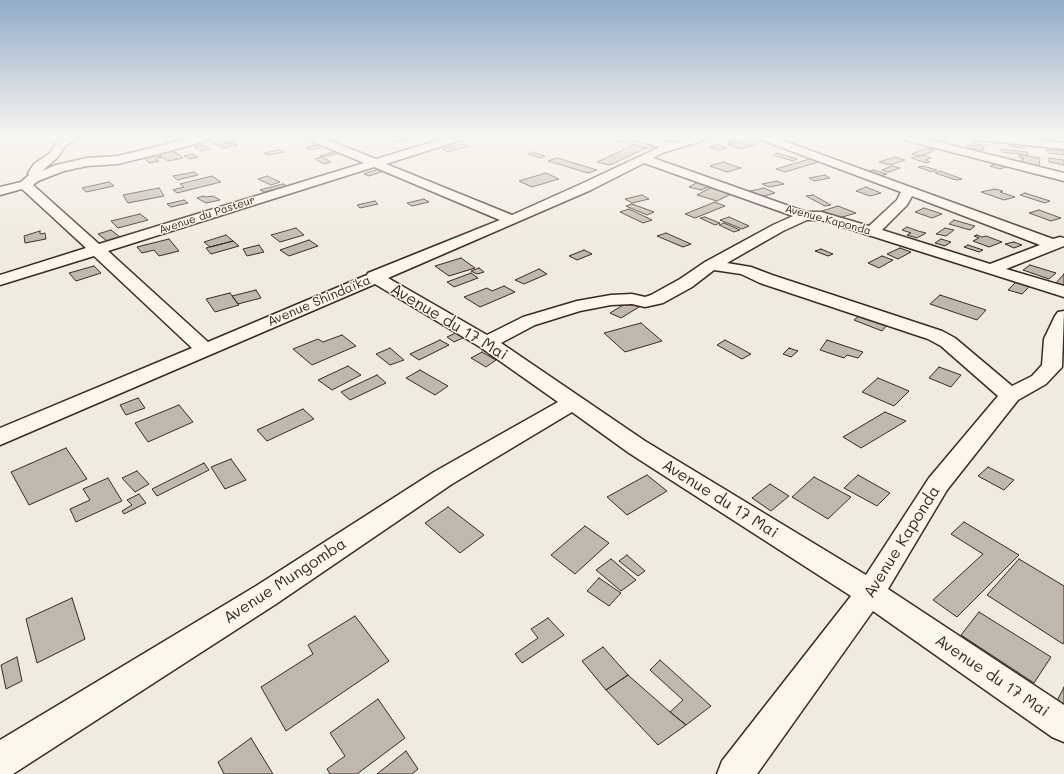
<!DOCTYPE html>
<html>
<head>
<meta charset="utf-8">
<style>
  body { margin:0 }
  canvas { display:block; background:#f0ebe0 }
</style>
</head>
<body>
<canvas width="1064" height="774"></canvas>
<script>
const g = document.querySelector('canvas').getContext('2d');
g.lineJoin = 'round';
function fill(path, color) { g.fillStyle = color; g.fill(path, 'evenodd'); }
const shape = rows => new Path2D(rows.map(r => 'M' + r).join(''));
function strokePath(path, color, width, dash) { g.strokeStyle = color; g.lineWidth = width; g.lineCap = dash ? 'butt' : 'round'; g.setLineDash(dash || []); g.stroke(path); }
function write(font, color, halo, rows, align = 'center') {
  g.font = font + ' Mali,sans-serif'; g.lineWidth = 3; g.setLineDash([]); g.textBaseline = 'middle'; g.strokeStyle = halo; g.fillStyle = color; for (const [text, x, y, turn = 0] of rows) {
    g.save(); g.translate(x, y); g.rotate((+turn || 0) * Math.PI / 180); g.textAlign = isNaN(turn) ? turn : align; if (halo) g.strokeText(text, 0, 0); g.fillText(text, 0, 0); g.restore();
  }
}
const building = shape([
  [387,137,408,137,411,139,395,142,387,137],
  [601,137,629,137,660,145,650,149,601,137],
  [738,137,758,144,751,146,729,139,738,137],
  [919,137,949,137,947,141,919,137],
  [972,138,986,140,989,145,974,144,972,138],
  [227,139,232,142,217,145,212,143,227,139],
  [733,140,751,146,741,149,728,144,732,143,727,142,733,140],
  [232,142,238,145,223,148,217,145,232,142],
  [1009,143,1022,144,1025,148,1011,147,1009,143],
  [462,144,468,146,448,152,442,149,462,144],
  [717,144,727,148,718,150,709,147,717,144],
  [203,145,210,149,201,151,194,147,203,145],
  [316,145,322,147,312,150,306,148,316,145],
  [634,145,646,148,610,165,597,162,634,145],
  [967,145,983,146,984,150,968,148,967,145],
  [926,148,935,150,921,156,912,154,926,148],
  [1001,149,1027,152,1028,155,1002,152,1001,149],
  [172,150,183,158,168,161,164,158,159,158,157,157,162,156,158,153,172,150],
  [279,150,284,152,269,155,264,153,279,150],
  [1046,150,1063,151,1064,155,1049,153,1046,150],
  [337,151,340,153,323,157,320,156,337,151],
  [532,152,545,156,541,158,528,154,532,152],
  [777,153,797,159,793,161,773,155,777,153],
  [192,154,198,157,190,159,184,156,192,154],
  [153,155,159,161,149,163,143,157,153,155],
  [923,155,931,158,925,160,930,162,926,163,911,158,923,155],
  [1019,155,1040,158,1039,166,1020,163,1021,160,1023,160,1024,158,1020,158,1019,155],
  [322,157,331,162,324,164,315,159,322,157],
  [895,157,905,160,890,165,879,162,895,157],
  [557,158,597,170,588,173,548,161,557,158],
  [813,158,822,161,785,172,776,169,813,158],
  [1049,158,1064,160,1064,165,1049,162,1049,158],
  [723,162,741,168,727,172,710,166,723,162],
  [995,164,1002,164,1009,166,1000,169,990,166,995,164],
  [892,166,900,168,889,172,882,170,892,166],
  [923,166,937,170,932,172,918,167,923,166],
  [378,169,384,171,369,176,364,174,378,169],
  [874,170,887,174,879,176,866,172,874,170],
  [940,171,962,179,956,180,935,173,940,171],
  [194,172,198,175,177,180,173,176,194,172],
  [546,173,559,179,532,187,519,181,546,173],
  [825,175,830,178,814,181,809,178,825,175],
  [212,176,221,182,177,193,173,190,184,187,180,184,212,176],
  [267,176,280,182,271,185,258,179,267,176],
  [700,181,712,185,701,190,689,187,700,181],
  [777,181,784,184,769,187,762,184,777,181],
  [109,182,114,186,86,192,82,188,109,182],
  [283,184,287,186,264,192,260,190,283,184],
  [714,186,735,192,717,201,697,195,714,186],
  [866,187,881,193,870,196,856,191,866,187],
  [159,188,164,196,128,203,123,195,159,188],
  [764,188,775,193,761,197,750,191,764,188],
  [995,189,1003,191,1000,192,1015,197,1004,200,981,192,995,189],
  [1025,193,1050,201,1045,203,1020,195,1025,193],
  [642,195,649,199,632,203,625,199,642,195],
  [813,195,831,205,825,206,806,196,813,195],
  [203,196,206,197,213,196,220,200,206,203,197,198,203,196],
  [424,199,429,202,412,206,407,203,424,199],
  [184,200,188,203,171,207,167,204,184,200],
  [375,201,378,204,360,208,357,205,375,201],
  [715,202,725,206,695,218,685,214,715,202],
  [632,204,654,212,647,215,626,206,632,204],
  [838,206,856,213,839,218,822,211,838,206],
  [924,208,942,214,932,218,915,212,924,208],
  [629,209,652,220,643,223,620,212,629,209],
  [1039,210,1061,218,1051,221,1029,213,1039,210],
  [140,214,148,220,118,228,111,221,140,214],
  [705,217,720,223,715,225,700,218,705,217],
  [729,217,749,226,742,229,720,220,729,217],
  [954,220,975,226,970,230,949,224,954,220],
  [724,223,740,230,734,232,719,225,724,223],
  [907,227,918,231,926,233,917,238,907,235,911,233,902,230,907,227],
  [296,228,304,235,280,242,271,235,296,228],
  [945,228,954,230,946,236,936,234,945,228],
  [111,230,120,237,107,241,98,234,111,230],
  [40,231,40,234,45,233,46,239,25,243,24,236,40,231],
  [666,233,691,244,683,247,657,236,666,233],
  [226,235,233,241,210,247,204,242,226,235],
  [977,235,982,237,986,236,1002,242,989,247,973,241,979,238,974,236,977,235],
  [169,239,179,251,159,256,154,250,142,253,137,247,169,239],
  [941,239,951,242,945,246,935,243,941,239],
  [309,240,318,246,289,256,280,250,309,240],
  [233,241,239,246,211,254,206,248,233,241],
  [1014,242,1022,245,1014,248,1005,244,1014,242],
  [259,245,264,252,247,256,243,249,259,245],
  [968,245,983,250,979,252,964,247,968,245],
  [900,248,911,252,898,259,887,254,900,248],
  [821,249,833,254,828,256,815,251,821,249],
  [584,250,592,254,577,260,569,256,584,250],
  [882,256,893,260,879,268,868,263,882,256],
  [461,258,475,268,449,276,435,266,461,258],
  [1030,265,1056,273,1049,279,1023,270,1030,265],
  [94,266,101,273,76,281,69,273,94,266],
  [479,268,484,272,477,274,471,271,479,268],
  [539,269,547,274,524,284,515,280,539,269],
  [471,273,478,278,454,287,447,282,471,273],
  [1064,274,1064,285,1056,283,1064,274],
  [1016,282,1030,286,1022,294,1008,290,1016,282],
  [504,286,515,292,480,307,464,297,487,288,492,291,504,286],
  [256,290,261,298,238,304,232,296,256,290],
  [230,293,239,305,215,312,206,299,230,293],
  [940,295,986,310,977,320,930,304,940,295],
  [633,299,644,304,621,318,610,313,633,299],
  [860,315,887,325,882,331,854,320,860,315],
  [641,323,662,341,625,352,604,333,641,323],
  [458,332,465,337,454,342,447,337,458,332],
  [342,335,356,346,312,365,293,349,318,339,323,342,342,335],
  [440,340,449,345,419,360,410,354,440,340],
  [725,340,751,354,742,359,717,345,725,340],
  [827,340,863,352,858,358,847,355,844,358,820,350,827,340],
  [390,348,404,360,390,365,376,354,390,348],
  [789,348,798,351,791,357,783,354,789,348],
  [482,352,496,360,486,367,471,358,482,352],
  [348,366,361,375,332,390,318,380,348,366],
  [939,367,961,375,951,387,929,378,939,367],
  [420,370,448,386,435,395,406,378,420,370],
  [377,375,386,383,350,400,341,392,377,375],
  [878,378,909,391,894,406,862,392,878,378],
  [138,398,145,408,126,415,120,405,138,398],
  [179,405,193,422,148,442,135,423,179,405],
  [303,409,314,419,267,441,257,430,303,409],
  [885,412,906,421,861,448,843,437,885,412],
  [66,448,87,479,29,505,11,472,66,448],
  [231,459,246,480,225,489,211,467,231,459],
  [204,463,209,470,157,496,152,489,204,463],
  [988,467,1014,480,1004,490,978,476,988,467],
  [137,471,149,484,135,492,122,478,137,471],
  [647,475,667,491,627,515,607,497,647,475],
  [858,475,890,493,877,506,844,488,858,475],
  [814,477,851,497,828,519,792,497,814,477],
  [108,478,122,501,76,522,70,509,90,500,83,489,108,478],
  [770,484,789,496,771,511,752,498,770,484],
  [139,494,146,503,124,514,122,511,132,505,127,500,139,494],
  [448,507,484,535,460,553,425,523,448,507],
  [964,522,1019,555,957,617,933,600,983,554,951,534,964,522],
  [585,526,609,543,575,574,551,555,585,526],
  [627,555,645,571,638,576,619,561,627,555],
  [611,559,636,580,621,591,596,570,611,559],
  [1019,559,1064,586,1064,642,1063,644,987,595,1019,559],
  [599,578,621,593,609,606,587,591,599,578],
  [72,598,85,639,37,663,26,619,72,598],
  [979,612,1051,657,1034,683,961,635,979,612],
  [355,616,389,661,286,731,261,687,313,654,308,645,355,616],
  [548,618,564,635,522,663,515,654,538,638,531,629,548,618],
  [603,647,628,675,606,690,582,661,603,647],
  [17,657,22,681,6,689,1,665,17,657],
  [660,660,711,706,686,725,670,712,683,700,650,670,660,660],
  [628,675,670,712,686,725,658,745,606,690,628,675],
  [1064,687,1064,706,1057,701,1064,687],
  [378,699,405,738,357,774,330,774,327,769,345,756,330,733,378,699],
  [251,738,273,774,224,774,218,762,251,738],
  [406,751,418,769,412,774,377,774,406,751]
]);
fill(building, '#c0b8ad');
strokePath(building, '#3b2a1e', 1);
const minor = shape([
  [66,137,80,137,65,146,58,157,42,171,56,165,87,158,118,156,196,137,213,137,212,139,166,152,118,164,87,166,64,171,38,181,33,185,99,244,364,163,307,139,306,137,320,137,376,159,449,137,465,137,464,139,386,164,512,215,581,184,660,147,630,139,629,137,648,137,673,143,692,137,709,137,708,139,662,153,653,158,806,212,821,212,869,226,897,200,901,192,759,139,758,137,773,137,1053,239,1060,237,1064,238,1064,246,1006,269,1064,286,1064,297,821,220,807,220,783,231,727,263,751,267,772,275,942,331,955,338,1012,386,1032,376,1042,365,1044,339,1055,316,1058,312,1064,311,1062,367,1046,384,1018,400,947,490,888,589,1064,705,1064,742,1052,737,873,611,757,774,717,774,722,761,851,596,629,453,572,412,452,484,276,604,13,774,0,774,0,740,256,586,434,472,558,402,480,347,375,284,0,445,0,428,192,348,94,256,0,285,0,275,86,248,22,189,0,195,0,187,21,182,29,175,28,173,34,164,50,153,57,142,66,137],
  [644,163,793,216,773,225,705,262,680,279,651,295,645,297,632,294,611,295,577,301,523,317,487,335,388,278,591,190,644,163],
  [374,167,500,220,368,273,367,275,208,342,108,251,374,167],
  [912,196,1040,245,990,264,882,230,907,205,912,196],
  [714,270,741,274,760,283,928,339,941,346,998,396,929,478,866,575,645,441,501,343,535,325,580,311,611,305,632,304,645,307,663,303,692,287,714,270],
  [900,137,918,137,1064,173,1064,181,901,139,900,137],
  [973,137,1009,137,1064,143,1064,149,978,140,973,137]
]);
strokePath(minor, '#3b2a1e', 3);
fill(minor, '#fbf7ec');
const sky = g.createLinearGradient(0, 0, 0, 245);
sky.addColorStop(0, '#90adc8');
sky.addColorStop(0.56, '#f8f6f1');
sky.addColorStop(1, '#f8f6f100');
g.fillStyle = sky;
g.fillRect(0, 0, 1064, 245);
write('11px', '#3b2a1e', '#fbf7ec', [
  ["Avenue du Pasteur",207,215,-18],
  ["Avenue Kaponda",828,220,15]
]);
write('13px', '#3b2a1e', '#fbf7ec', [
  ["Avenue Shindaïka",319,301,-23]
]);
write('16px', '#3b2a1e', '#fbf7ec', [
  ["Avenue du 17 Mai",449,322,31],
  ["Avenue du 17 Mai",720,499,32],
  ["Avenue Kaponda",902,542,-58],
  ["Avenue Mungomba",285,581,-33],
  ["Avenue du 17 Mai",992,676,34]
]);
</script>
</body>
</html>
